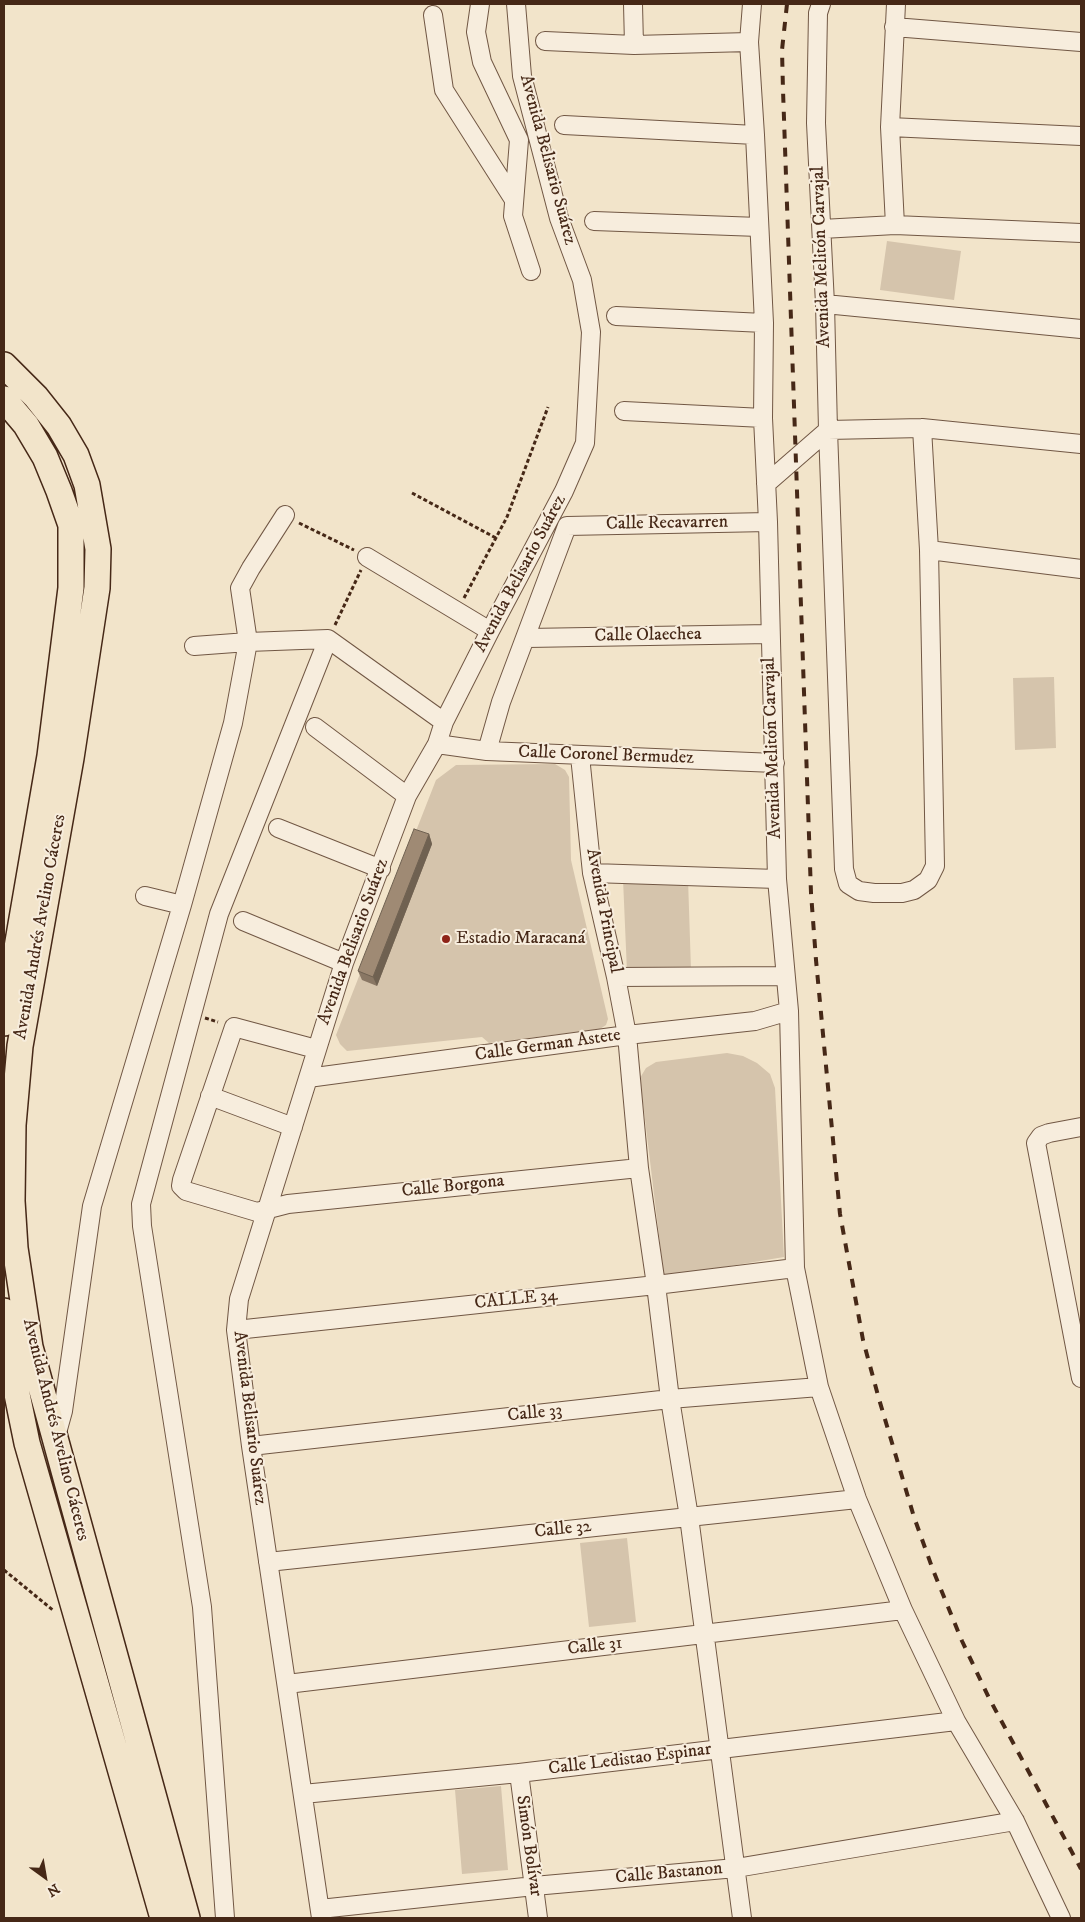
<!DOCTYPE html>
<html>
<head>
<meta charset="utf-8">
<style>
  body { margin:0 }
  #map { position:relative; width:1085px; height:1922px; overflow:hidden; background:#f2e4ca; font-family:"IM FELL DW Pica",serif }
  canvas { display:block }
  .frame { position:absolute; inset:0; border:5px solid #462817; pointer-events:none }
  .north { position:absolute; left:20px; top:1852px; width:50px; height:50px; -webkit-text-stroke:4px #f7eddd; paint-order:stroke; rotate:148deg; font-size:14px; font-weight:700; line-height:20px; text-align:center; color:#462817 }
  .north::after { content:''; display:block; margin:auto; width:18px; height:22px; background:#462817; clip-path:polygon(50% 0,100% 100%,50% 72%,0 100%) }
</style>
</head>
<body>
<div id="map">
<canvas width="1085" height="1922"></canvas>
<div class="frame"></div>
<div class="north">N</div>
</div>
<script>
const g = document.querySelector('canvas').getContext('2d');
g.lineJoin = 'round';
function fill(path, color) { g.fillStyle = color; g.fill(path, 'evenodd'); }
const shape = rows => new Path2D(rows.map(r => 'M' + r).join(''));
function strokePath(path, color, width, dash) { g.strokeStyle = color; g.lineWidth = width; g.lineCap = dash ? 'butt' : 'round'; g.setLineDash(dash || []); g.stroke(path); }
function write(font, color, halo, rows, align = 'center') {
  g.font = font + ' "IM FELL DW Pica",serif'; g.lineWidth = 4; g.setLineDash([]); g.textBaseline = 'middle'; g.strokeStyle = halo; g.fillStyle = color; for (const [text, x, y, turn = 0] of rows) {
    g.save(); g.translate(x, y); g.rotate((+turn || 0) * Math.PI / 180); g.textAlign = isNaN(turn) ? turn : align; if (halo) g.strokeText(text, 0, 0); g.fillText(text, 0, 0); g.restore();
  }
}
fill(shape([
  [887,241,961,251,954,300,880,290],
  [1054,677,1056,748,1015,750,1013,678],
  [555,764,565,770,569,777,571,860,608,1019,606,1025,600,1029,489,1043,482,1037,347,1051,340,1044,336,1035,436,780,456,765],
  [623,879,688,879,691,970,627,972],
  [727,1053,743,1056,757,1063,770,1074,775,1088,784,1257,664,1277,640,1078,646,1068,656,1062],
  [627,1538,636,1622,589,1627,580,1543],
  [501,1786,508,1870,462,1874,455,1790]
]), '#d5c4ac');
const minor = shape([
  [480,4,476,32,482,62,519,140,513,216,531,271],
  [633,4,634,45],
  [752,4,749,42,755,135,764,323,763,418,768,522,777,879,789,1011,795,1268,819,1387,857,1499,903,1610,956,1721,1015,1821,1061,1918],
  [821,4,818,13,816,123,825,304,828,430,844,869,848,884,859,891,874,893,902,893,914,890,928,880,935,866,929,550,922,428],
  [433,15,444,90,514,200],
  [894,27,1081,42],
  [545,41,634,45,749,42],
  [564,125,755,135],
  [890,127,1081,136],
  [594,221,759,227],
  [895,225,890,127,896,4],
  [822,229,895,225,1081,233],
  [825,304,1081,329],
  [616,316,764,323],
  [624,411,763,418],
  [828,430,922,428,1081,444],
  [766,484,828,430],
  [929,550,1081,569],
  [367,557,490,631],
  [527,638,770,634],
  [194,646,248,642,328,639,444,722],
  [315,727,407,796],
  [437,744,487,751,775,763],
  [487,751,501,702,567,526,768,522],
  [580,756,592,873,616,977,627,1035,639,1168,656,1285,670,1399,689,1517,742,1918],
  [278,828,381,869],
  [592,873,777,879],
  [145,896,182,905],
  [243,921,344,963],
  [616,977,785,976],
  [316,1049,234,1027,182,1180,181,1186,186,1191,257,1212,288,1204,639,1168],
  [308,1078,627,1035,755,1021,789,1011],
  [210,1096,293,1127],
  [1081,1127,1049,1133,1041,1136,1036,1143,1081,1378],
  [236,1330,656,1285,795,1268],
  [53,1433,58,1429,63,1411,92,1206,182,905,233,723,248,642,240,588,251,568,285,515],
  [251,1446,670,1399,819,1387],
  [268,1562,857,1499],
  [287,1684,903,1610],
  [519,1773,538,1918],
  [303,1794,519,1773,956,1721],
  [320,1909,534,1886,736,1868,1015,1821],
  [225,1918,202,1607,142,1226,141,1204,219,914,328,639],
  [321,1918,251,1446,236,1330,239,1299,344,963,407,796,437,744,444,722,490,631,564,491,585,443,591,332,582,280,559,218,522,76,516,4]
]);
const highway = shape([
  [4,365,36,397,59,426,76,455,87,485,98,549,97,588,71,758,20,1046,13,1125,12,1201,15,1248,30,1347,187,1918],
  [4,399,26,425,45,457,59,491,71,525,71,588,50,756,4,1023],
  [4,1311,8,1350,27,1443,163,1918]
]);
strokePath(minor, '#715744', 20);
strokePath(highway, '#462817', 28);
strokePath(shape([
  [412,493,496,538],
  [299,523,354,550],
  [464,598,507,517,548,407],
  [335,625,361,570],
  [205,1018,218,1022],
  [4,1570,54,1611]
]), '#462817', 3, [4, 2.5]);
strokePath(minor, '#f7eddd', 18);
strokePath(highway, '#f2e4ca', 25);
strokePath(shape([
  [787,4,782,50,783,90,811,893,816,960,840,1214,863,1340,879,1399,914,1517,933,1570,962,1641,989,1698,1081,1869]
]), '#462817', 4, [9, 9]);
fill(shape([
  [429,834,432,844,377,986,362,980,358,971]
]), '#897764');
fill(shape([
  [429,834,432,844,377,986,373,977]
]), '#6f6151');
const building = shape([
  [414,829,429,834,373,977,358,971,414,829]
]);
fill(building, '#9f8a74');
strokePath(building, '#6f6151', 1);
for (const [x, y, r, color] of [
  [446,939,5,"#8f2418"]
]) { const dot = new Path2D(); dot.arc(x, y, r, 0, 2 * Math.PI); g.fillStyle = color; g.fill(dot); strokePath(dot, '#f7eddd', 2); }
write('18px', '#462817', '#f7eddd', [
  ["Avenida Belisario Suárez",547,160,75],
  ["Avenida Melitón Carvajal",822,257,-92],
  ["Calle Recavarren",667,524,-1],
  ["Avenida Belisario Suárez",521,574,-62],
  ["Calle Olaechea",648,636,-1],
  ["Avenida Melitón Carvajal",773,748,-92],
  ["Calle Coronel Bermudez",606,756,2],
  ["Avenida Principal",603,911,79],
  ["Avenida Andrés Avelino Cáceres",41,927,-80],
  ["Avenida Belisario Suárez",354,942,-70],
  ["Calle German Astete",548,1046,-8],
  ["Calle Borgona",453,1187,-6],
  ["CALLE 34",516,1300,-6],
  ["Calle 33",535,1414,-6],
  ["Avenida Belisario Suárez",249,1418,83],
  ["Avenida Andrés Avelino Cáceres",55,1430,76],
  ["Calle 32",563,1530,-6],
  ["Calle 31",595,1647,-7],
  ["Calle Ledistao Espinar",630,1760,-7],
  ["Simón Bolívar",528,1846,82],
  ["Calle Bastanon",669,1874,-5]
]);
write('18px', '#462817', '#f7eddd', [
  ["Estadio Maracaná",456,939]
], 'left');
</script>
</body>
</html>
